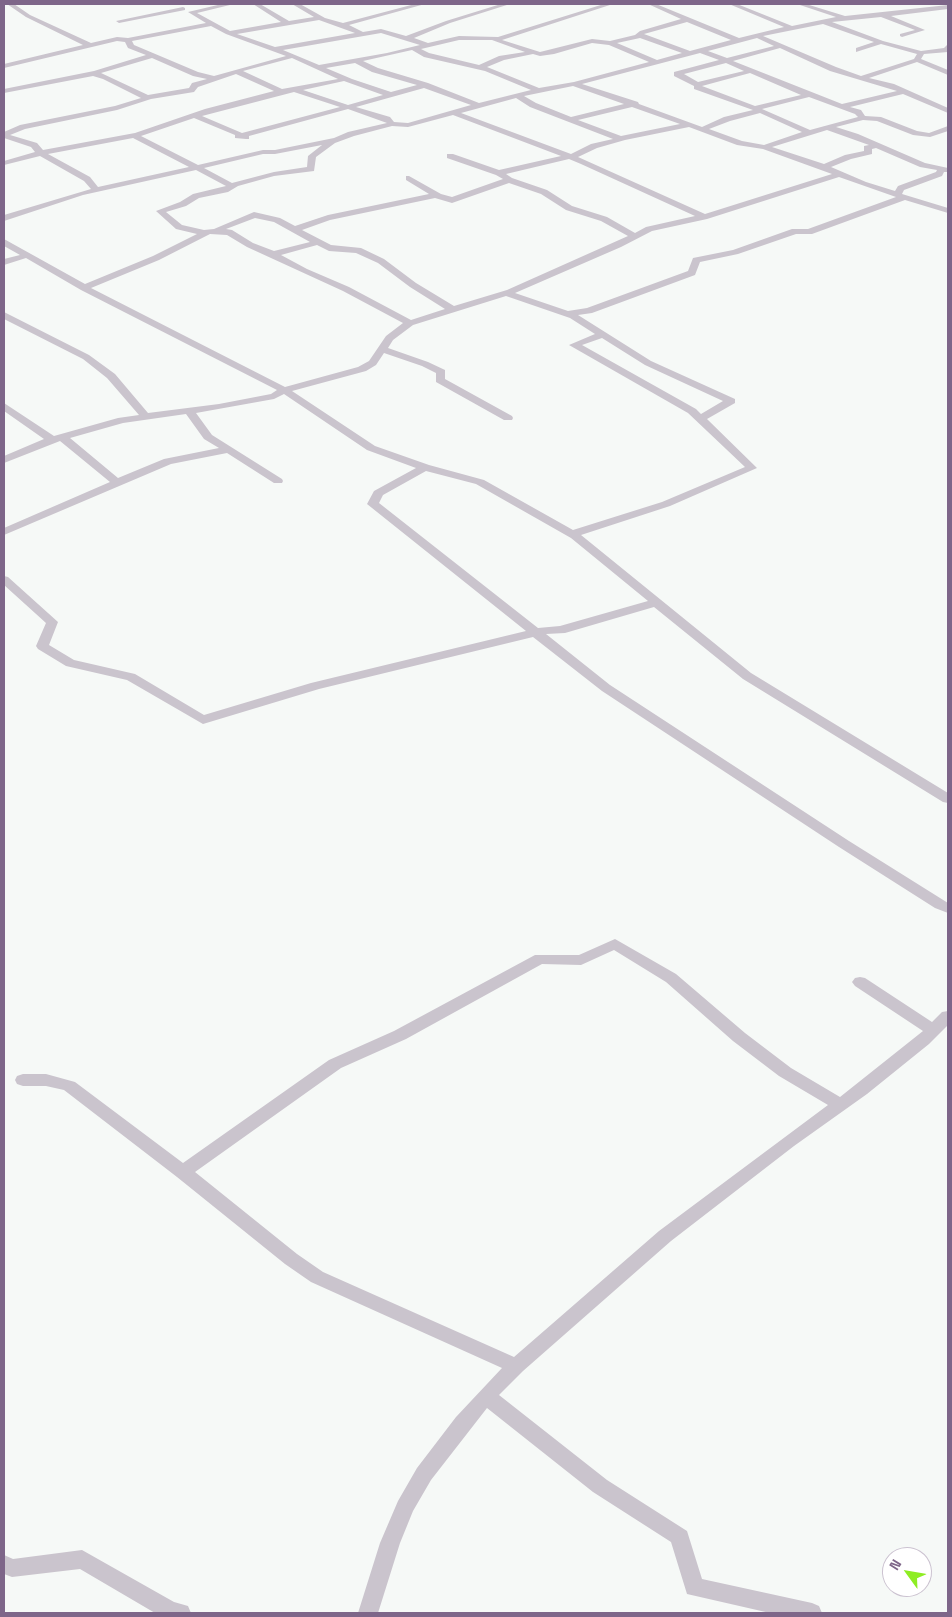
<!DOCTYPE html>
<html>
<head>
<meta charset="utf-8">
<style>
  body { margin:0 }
  #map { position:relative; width:952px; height:1617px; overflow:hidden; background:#f6f9f7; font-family:"Space Grotesk",sans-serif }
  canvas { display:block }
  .frame { position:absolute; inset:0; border:5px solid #7e6689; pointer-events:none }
  .north { position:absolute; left:882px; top:1547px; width:50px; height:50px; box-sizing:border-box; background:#fff; border:1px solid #cbc2d0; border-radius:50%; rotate:302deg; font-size:14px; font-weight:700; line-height:20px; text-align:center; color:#7e6689 }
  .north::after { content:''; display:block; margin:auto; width:18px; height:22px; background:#8eed23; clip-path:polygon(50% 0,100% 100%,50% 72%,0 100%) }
</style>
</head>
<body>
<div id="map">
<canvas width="952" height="1617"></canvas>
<div class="frame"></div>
<div class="north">N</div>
</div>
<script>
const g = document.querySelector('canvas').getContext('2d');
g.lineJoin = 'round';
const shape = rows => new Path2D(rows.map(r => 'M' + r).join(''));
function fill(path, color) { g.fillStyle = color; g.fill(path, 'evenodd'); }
fill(shape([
  [7,4,14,4,30,15,91,43,117,37,128,38,206,23,188,12,222,4,234,4,197,13,230,31,281,22,253,4,260,4,289,21,314,17,292,4,300,4,325,18,343,23,415,4,425,4,349,25,363,32,381,29,406,36,446,21,501,4,510,4,450,23,414,38,428,43,459,36,498,37,604,4,613,4,502,40,540,52,592,39,610,41,635,35,640,31,681,19,648,4,656,4,739,38,784,27,729,4,737,4,792,26,836,17,797,4,806,4,845,16,948,5,948,9,891,16,925,30,902,37,900,36,900,34,915,30,881,17,832,22,883,41,921,51,944,48,948,44,948,52,924,54,921,59,948,70,948,75,917,62,869,78,894,84,948,108,948,113,903,94,850,107,861,110,865,116,881,117,917,131,929,133,948,126,948,131,930,137,913,135,877,121,863,120,836,127,858,134,925,163,948,168,948,172,944,172,942,176,904,190,902,194,948,208,948,213,905,200,812,234,796,234,738,254,700,262,695,275,592,313,578,315,651,361,735,399,735,403,707,419,757,468,670,506,581,535,751,673,948,793,948,803,943,802,743,679,654,607,565,633,546,634,610,685,849,841,948,903,948,913,935,908,839,847,602,691,533,637,319,689,203,724,127,680,66,666,38,649,36,646,46,623,4,585,4,576,8,577,58,622,49,645,74,660,135,674,204,715,311,683,526,631,367,504,374,491,416,468,367,450,284,394,274,399,196,413,212,435,282,479,283,481,282,483,274,483,227,453,171,464,4,535,4,528,110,482,60,441,4,463,4,456,44,439,4,411,4,403,54,436,118,418,139,415,107,378,83,359,4,319,4,312,89,355,115,374,148,413,219,404,271,394,277,390,81,290,26,258,4,265,4,259,20,255,4,246,4,239,85,284,153,256,197,234,176,229,156,211,180,202,193,194,226,186,196,170,83,195,4,221,4,215,91,189,84,181,40,156,4,165,4,161,35,152,31,147,4,138,4,132,20,125,115,106,141,98,103,79,93,76,4,93,4,89,94,71,146,55,128,48,125,42,117,41,4,68,4,64,83,45,26,17,7,4],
  [319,20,355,33,275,47,237,34,319,20],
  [687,22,731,40,690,51,644,34,687,22],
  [823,24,874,42,856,48,856,52,881,44,917,54,914,59,861,76,836,67,763,36,823,24],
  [211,26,226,34,286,56,214,76,198,72,134,45,132,41,211,26],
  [381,33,420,45,387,53,319,65,283,50,381,33],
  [640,38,682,53,657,60,617,43,640,38],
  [757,38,774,46,727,58,708,51,757,38],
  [459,40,492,40,525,52,499,56,479,65,429,53,421,49,459,40],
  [592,43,609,45,649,62,574,82,539,88,487,67,504,60,533,54,540,56,554,54,592,43],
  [780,48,830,71,897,91,842,104,733,61,780,48],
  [412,50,424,57,485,71,531,90,479,103,428,83,378,68,363,61,412,50],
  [700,53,719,60,674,72,674,76,694,86,694,89,753,110,724,117,702,127,639,104,638,102,582,84,700,53],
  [152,58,193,76,207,79,192,83,189,88,148,95,101,73,152,58],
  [292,58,338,79,282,89,243,71,292,58],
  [355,63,372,72,417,85,391,92,352,79,326,68,355,63],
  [726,63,744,71,698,82,684,74,726,63],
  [750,73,801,95,755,106,702,86,750,73],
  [236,74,274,91,205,109,135,133,43,150,37,143,10,135,25,129,117,110,151,99,194,92,198,87,236,74],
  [344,81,383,95,348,105,303,90,344,81],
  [573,86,624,104,571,117,536,103,524,96,573,86],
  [424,88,471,105,408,123,394,122,390,117,356,107,424,88],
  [294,92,340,107,242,133,202,116,294,92],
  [809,97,855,114,858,117,810,130,762,109,809,97],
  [516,98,530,107,613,139,591,144,571,154,461,113,516,98],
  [632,107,680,124,621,136,578,120,632,107],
  [348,109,387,123,348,132,334,138,275,150,263,150,198,165,141,136,194,118,235,135,235,138,246,139,249,139,249,136,348,109],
  [760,113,802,132,764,145,742,141,709,129,730,121,760,113],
  [453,115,561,156,499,170,453,154,447,154,447,158,496,175,503,179,452,197,441,194,409,176,406,176,406,180,429,194,328,215,295,226,280,218,254,212,214,229,204,230,182,225,166,212,186,206,199,198,228,192,238,186,274,176,314,171,316,157,335,143,354,136,392,126,408,127,453,115],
  [689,127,737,145,763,149,832,174,705,214,578,157,597,148,625,140,689,127],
  [827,130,869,145,864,146,864,151,845,155,824,164,772,147,827,130],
  [133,138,189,167,98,187,90,177,48,154,133,138],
  [322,145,308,156,307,167,274,172,232,183,204,168,263,154,275,154,322,145],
  [876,148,920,167,937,170,936,172,898,186,895,191,866,182,831,167,851,159,872,154,872,149,876,148],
  [569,159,581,164,695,216,646,227,635,233,607,217,572,206,547,190,512,178,506,174,569,159],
  [839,177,896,197,808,229,792,229,733,250,693,258,688,271,587,308,568,311,515,293,621,247,652,231,707,219,839,177],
  [509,183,541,194,566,210,601,221,628,236,507,290,454,306,416,283,384,259,361,248,331,245,302,230,330,220,435,198,452,203,509,183],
  [255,218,274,222,310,242,274,251,253,243,232,230,226,229,255,218],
  [210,234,227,235,247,247,343,291,403,323,386,336,369,361,358,367,285,387,91,288,159,260,210,234],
  [317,245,329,251,356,253,378,263,410,287,445,309,411,320,349,287,307,269,281,255,317,245],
  [506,296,570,318,595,334,569,345,688,413,745,467,662,502,573,530,484,480,429,465,375,446,292,391,366,371,376,365,384,353,422,366,436,373,436,382,504,420,512,420,513,418,512,416,445,379,445,370,428,362,388,348,393,340,413,325,506,296],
  [602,338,645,365,723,401,701,414,696,409,582,345,602,338],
  [186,414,204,439,219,448,164,459,118,478,70,438,123,423,186,414],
  [426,471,476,484,571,538,648,601,560,626,538,628,379,503,383,495,426,471],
  [183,7,185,8,185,10,119,23,116,21,183,7],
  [615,939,676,974,745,1033,791,1068,840,1097,923,1031,855,986,852,982,855,978,860,977,865,978,932,1022,942,1012,948,1011,948,1025,929,1044,867,1094,794,1146,671,1241,523,1371,499,1395,607,1480,687,1531,702,1579,812,1603,819,1606,822,1613,770,1613,687,1594,671,1542,593,1492,487,1408,431,1480,413,1511,400,1543,378,1613,358,1613,380,1543,398,1501,417,1468,456,1417,502,1368,311,1282,285,1264,177,1177,64,1090,46,1086,23,1086,17,1084,15,1080,17,1076,23,1074,46,1074,75,1082,183,1163,329,1060,394,1031,535,955,579,955,615,939],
  [614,950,666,982,733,1041,779,1076,828,1105,659,1231,514,1357,323,1272,297,1254,195,1172,341,1068,406,1039,542,964,581,965,614,950],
  [82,1550,174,1602,188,1606,191,1613,155,1613,80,1569,12,1577,4,1574,4,1555,13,1559,82,1550]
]), '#cac4cd');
</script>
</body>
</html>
